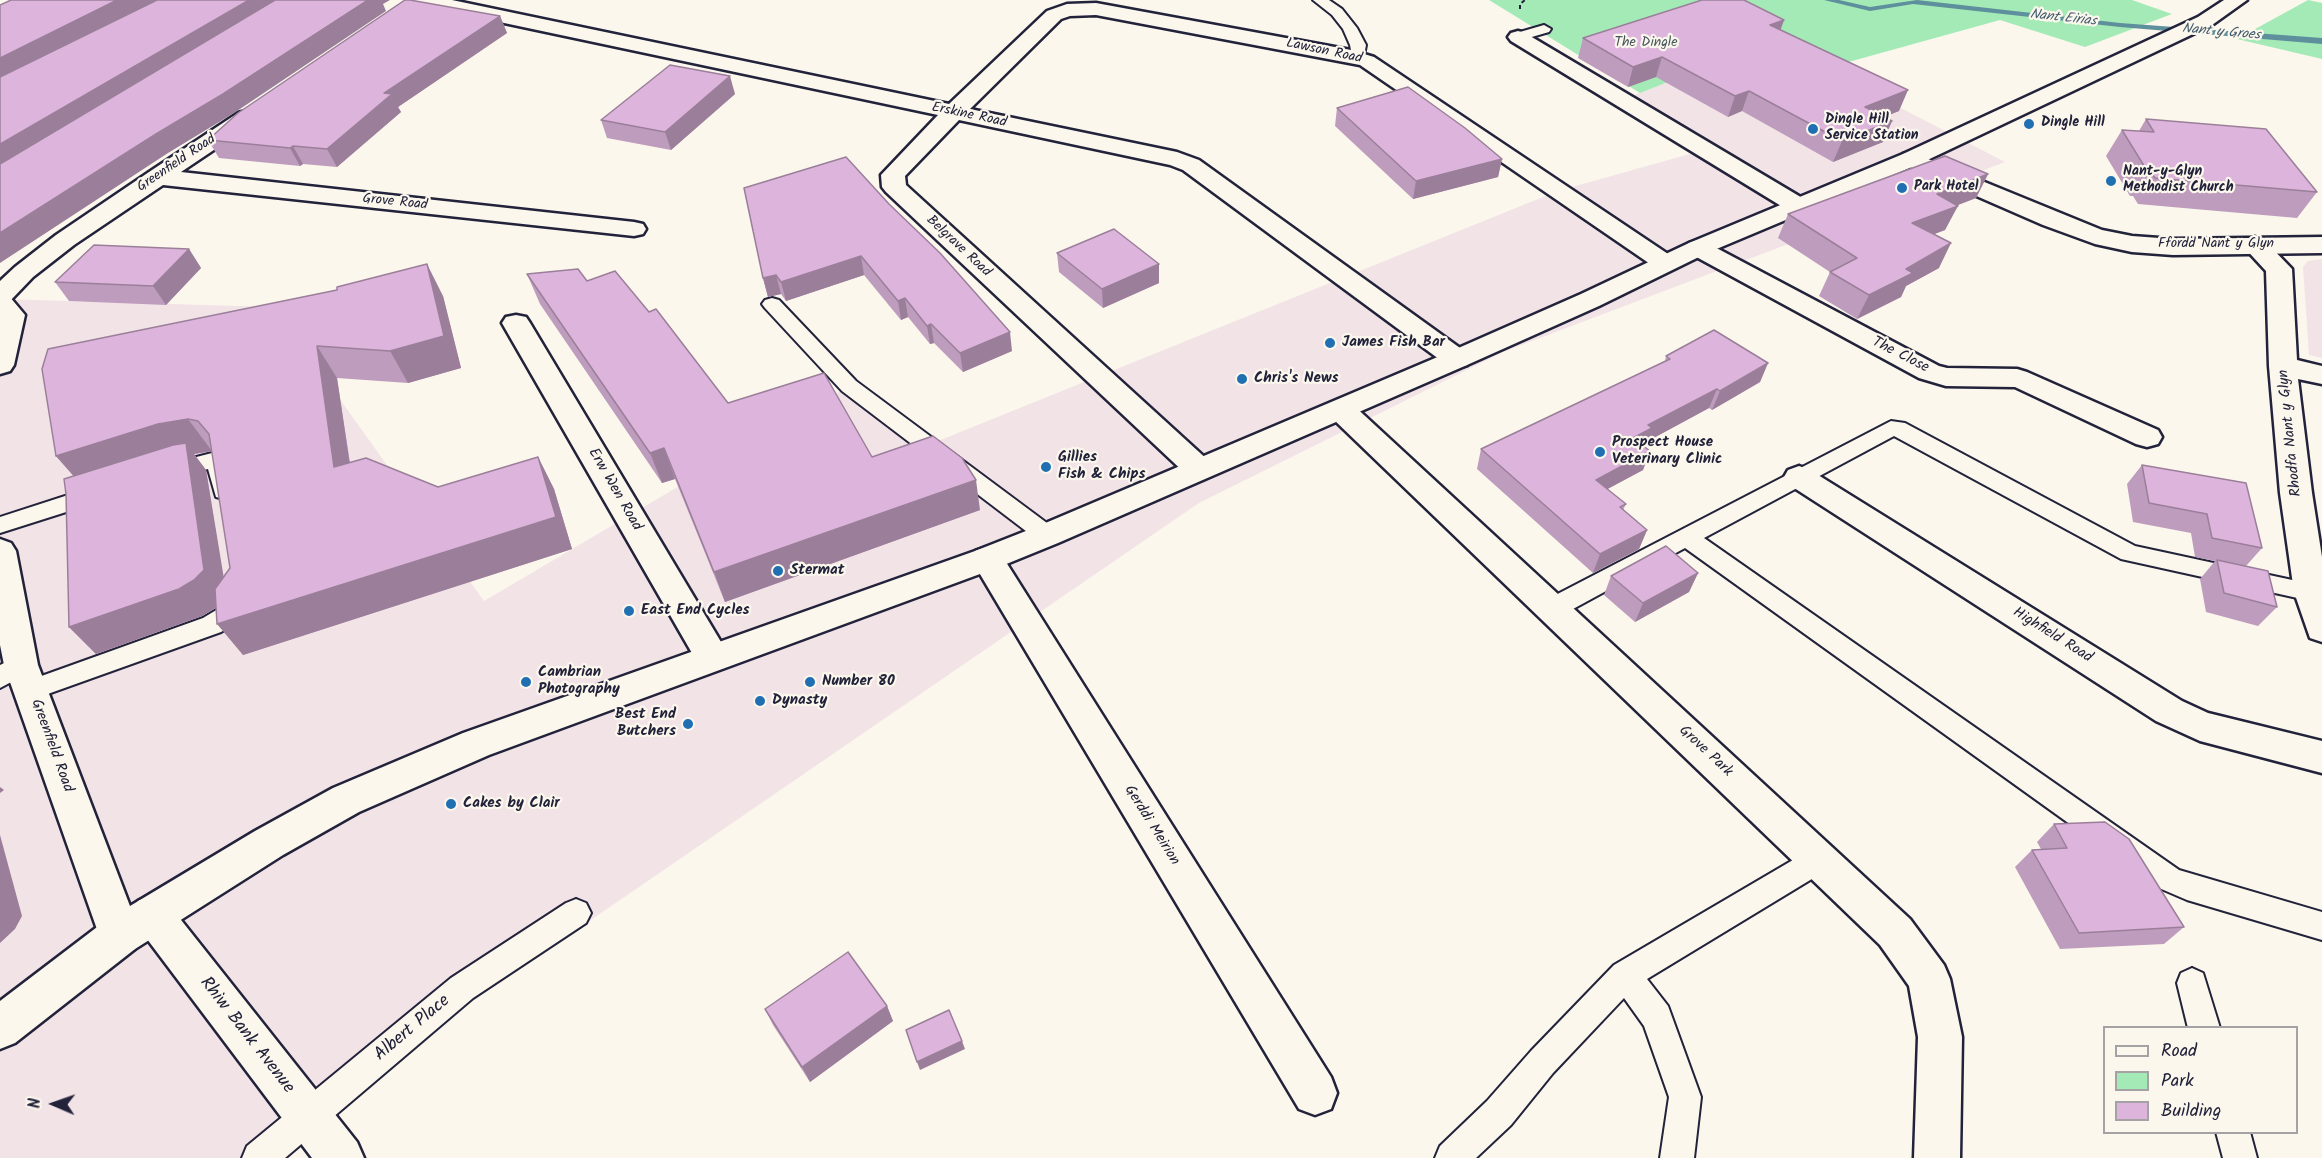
<!DOCTYPE html>
<html>
<head>
<meta charset="utf-8">
<style>
  body { margin:0 }
  #map { position:relative; width:2322px; height:1158px; overflow:hidden; background:#fbf7ec; font-family:Kalam,sans-serif }
  canvas { display:block }
  .legend { position:absolute; left:2103px; top:1026px; width:195px; height:108px; box-sizing:border-box; background:#fbf7ec; border:2px solid #a4a2a5; margin:0; padding:8px 10px; list-style:none; font-size:18px; color:#22223b }
  .legend li { display:flex; align-items:center; gap:12px; height:30px }
  .legend b { width:30px; border:2px solid #a4a2a5 }
  .north { position:absolute; left:24px; top:1074px; width:60px; height:60px; -webkit-text-stroke:4px #fbf7ec; paint-order:stroke; rotate:272deg; font-size:16px; font-weight:700; line-height:24px; text-align:center; color:#22223b }
  .north::after { content:''; display:block; margin:auto; width:21px; height:27px; background:#22223b; clip-path:polygon(50% 0,100% 100%,50% 72%,0 100%) }
</style>
</head>
<body>
<div id="map">
<canvas width="2322" height="1158"></canvas>
<ul class="legend">
<li><b style="height:8px;background:#fbf7ec"></b>Road</li>
<li><b style="height:16px;background:#a4eab7"></b>Park</li>
<li><b style="height:16px;background:#ddb5dc"></b>Building</li>
</ul>
<div class="north">N</div>
</div>
<script>
const g = document.querySelector('canvas').getContext('2d');
g.lineJoin = 'round';
function fill(path, color) { g.fillStyle = color; g.fill(path, 'evenodd'); }
const shape = rows => new Path2D(rows.map(r => 'M' + r).join(''));
function strokePath(path, color, width, dash) { g.strokeStyle = color; g.lineWidth = width; g.lineCap = dash ? 'butt' : 'round'; g.setLineDash(dash || []); g.stroke(path); }
function write(font, color, halo, rows, align = 'center') {
  g.font = font + ' Kalam,sans-serif'; g.lineWidth = 4.5; g.setLineDash([]); g.textBaseline = 'middle'; g.strokeStyle = halo; g.fillStyle = color; for (const [text, x, y, turn = 0] of rows) {
    g.save(); g.translate(x, y); g.rotate((+turn || 0) * Math.PI / 180); g.textAlign = isNaN(turn) ? turn : align; if (halo) g.strokeText(text, 0, 0); g.fillText(text, 0, 0); g.restore();
  }
}
fill(shape([
  [1787,35,1843,78,2005,162,1503,352,1199,503,321,1105,260,1158,0,1158,0,299,274,307,484,601,849,386,928,445,1558,191,1704,150,1622,100],
  [2322,259,2322,358,2309,355,2303,267,2308,261]
]), '#f2e3e7');
fill(shape([
  [1489,0,2132,0,2172,14,2085,47,2000,20,1834,66,1787,35,1640,93],
  [2308,0,2322,3,2322,59,2237,39]
]), '#a4eab7');
fill(shape([
  [1824,0,1839,0,1870,7,1917,0,2120,23,2322,38,2322,44,2120,27,1913,4,1870,11,1824,0]
]), '#5d8f9c');
const service = shape([
  [1313,0,1329,0,1342,9,1357,28,1366,45,1363,61,1353,61,1350,45,1343,29,1332,15,1313,0],
  [1544,25,1551,29,1549,32,1518,41,1511,37,1513,34,1544,25],
  [772,298,779,300,856,381,1055,529,1059,535,1055,541,1047,543,1039,541,842,391,765,308,762,304,765,300,772,298],
  [1891,421,1905,423,2135,546,2320,586,2322,594,2320,598,2311,601,2121,559,1894,436,1704,538,2179,870,2322,912,2322,940,2187,900,2159,888,1685,548,1562,615,1553,617,1544,615,1541,608,1544,601,1891,421],
  [212,453,220,455,231,468,235,491,232,497,224,499,216,497,208,469,169,479,161,476,158,471,161,466,212,453],
  [96,486,104,488,107,494,104,500,0,533,0,517,96,486],
  [239,593,248,595,251,602,236,623,221,632,31,700,22,697,18,690,22,683,203,618,218,609,230,595,239,593],
  [21,655,30,658,34,665,30,672,0,688,0,665,21,655],
  [1820,846,1830,850,1834,859,1830,868,1647,979,1668,1006,1701,1097,1694,1158,1660,1158,1669,1097,1644,1026,1624,998,1553,1073,1511,1125,1476,1158,1435,1158,1440,1146,1487,1101,1531,1051,1614,965,1810,850,1820,846],
  [576,899,586,903,591,913,586,923,473,998,285,1158,242,1158,247,1146,451,978,566,903,576,899],
  [2192,968,2203,973,2220,1028,2188,1028,2177,983,2181,973,2192,968],
  [2216,1132,2250,1132,2257,1158,2223,1158,2216,1132]
]);
const minor = shape([
  [414,0,452,0,949,104,1047,11,1067,4,1096,3,1351,50,1374,57,1674,258,1678,263,1674,268,1665,271,1656,268,1360,65,1096,15,1070,16,1061,19,970,109,1177,152,1199,160,1467,353,1471,359,1467,365,1457,368,1447,365,1183,170,1170,165,959,120,905,176,906,185,1210,462,1214,469,1210,476,1199,479,1188,476,886,192,882,187,881,175,938,115,424,6,417,4,414,0],
  [1518,31,1525,33,1809,202,1812,207,1809,212,1800,214,1791,212,1511,41,1508,37,1511,33,1518,31],
  [246,111,254,113,257,118,254,123,181,172,634,222,643,224,646,229,643,234,634,236,163,185,74,245,33,277,9,302,0,304,0,281,15,267,56,235,149,172,238,113,246,111],
  [2255,237,2264,240,2292,269,2297,360,2322,366,2322,384,2298,379,2312,493,2322,557,2322,642,2310,638,2294,592,2280,493,2269,366,2266,271,2242,245,2246,240,2255,237],
  [1698,240,1707,243,1939,366,1947,368,2017,369,2027,372,2158,430,2162,437,2158,444,2147,447,2136,444,2015,387,1946,386,1919,378,1689,253,1685,248,1689,243,1698,240],
  [516,315,526,317,530,323,724,647,729,657,724,667,712,671,700,667,502,323,506,317,516,315],
  [1341,400,1351,403,1910,919,1944,965,1950,979,1962,1037,1960,1158,1914,1158,1918,1037,1909,986,1880,945,1331,417,1326,410,1331,403,1341,400],
  [1799,466,1810,470,2182,701,2208,713,2322,741,2322,773,2200,741,2156,721,1788,484,1784,477,1788,470,1799,466],
  [987,547,999,551,1331,1077,1337,1093,1331,1109,1315,1115,1299,1109,971,559,975,551,987,547],
  [152,895,166,901,357,1142,364,1158,312,1158,138,927,132,914,138,901,152,895]
]);
const tertiary = shape([
  [1911,152,2102,230,2132,236,2173,239,2322,237,2322,253,2173,255,2132,252,2095,244,2043,225,1903,164,1899,159,1903,154,1911,152]
]);
const secondary = shape([
  [0,294,9,296,25,315,14,365,10,371,0,374,0,294],
  [0,539,11,543,16,551,38,665,141,935,135,949,120,954,105,949,99,935,4,665,0,645,0,539]
]);
const primary = shape([
  [2224,0,2247,0,2212,25,1919,164,1707,253,1599,306,1467,365,1058,543,999,567,489,755,359,812,283,855,135,949,15,1043,0,1049,0,1001,105,921,255,831,333,788,463,733,975,551,1036,527,1447,353,1581,294,1689,243,1903,154,2198,17,2224,0]
]);
strokePath(service, '#22223b', 4);
strokePath(minor, '#22223b', 5);
strokePath(tertiary, '#22223b', 5);
strokePath(secondary, '#22223b', 5);
strokePath(primary, '#22223b', 5);
strokePath(shape([
  [1520,9,1520,4,1525,0]
]), '#22223b', 2, [4, 3]);
fill(service, '#fbf7ec');
fill(minor, '#fbf7ec');
fill(tertiary, '#fbf7ec');
fill(secondary, '#fbf7ec');
fill(primary, '#fbf7ec');
fill(shape([
  [500,16,507,33,398,107,401,112,337,167,303,164,300,166,219,158,208,140],
  [1784,20,1780,30,1899,111,1884,117,1892,121,1883,142,1833,162,1742,111,1728,117,1656,77,1628,87,1578,58,1583,38],
  [735,94,671,150,607,138,601,120],
  [1337,108,1502,159,1498,177,1413,199,1335,126],
  [2146,119,2317,192,2297,218,2138,204,2133,196,2130,196,2106,156,2122,130,2139,131],
  [846,157,1012,351,963,372,934,343,930,344,908,317,901,320,864,275,786,301,781,294,768,297,763,278],
  [1988,174,1976,198,1957,205,1945,230,1934,234,1939,268,1906,286,1901,297,1857,319,1819,296,1830,272,1778,238,1788,214],
  [189,249,201,268,166,305,69,301,55,282],
  [1057,253,1159,283,1103,308,1059,272],
  [527,274,587,281,649,312,728,403,872,457,980,510,725,602,675,479,662,483,540,304],
  [443,296,461,368,408,383,337,378,350,463,438,487,538,457,554,489,572,549,243,655,216,608,202,616,96,654,69,627,66,494,74,476,56,456,42,369],
  [212,451,230,568,223,577,206,470,194,454],
  [1666,356,1768,363,1760,382,1712,410,1709,408,1648,441,1645,447,1650,451,1643,470,1607,489,1626,504,1623,510,1647,530,1639,549,1593,573,1477,469,1481,449,1665,361],
  [2142,465,2262,548,2246,566,2277,607,2258,626,2206,612,2200,579,2215,561,2195,557,2191,533,2133,522,2127,484],
  [1698,573,1689,592,1635,622,1604,595,1611,576],
  [2054,824,2184,927,2164,944,2060,949,2015,867,2032,850,2041,849,2037,842],
  [887,1006,893,1021,810,1082,773,1025,765,1009]
]), '#be9cbd');
fill(shape([
  [117,0,164,0,0,83,0,58],
  [249,0,289,0,0,172,0,144],
  [368,0,390,0,383,4,386,11,234,113,168,153,0,263,0,233],
  [500,16,507,33,398,107,401,112,337,167,327,149,384,93],
  [1784,20,1777,40,1770,25],
  [1662,57,1656,77,1628,87,1633,67],
  [730,76,735,94,671,150,665,132],
  [1908,90,1899,111,1856,128,1865,107],
  [1749,91,1742,111,1728,117,1735,96],
  [1892,121,1883,142,1833,162,1842,141],
  [293,146,303,164,300,166,290,148],
  [1502,159,1498,177,1413,199,1416,181],
  [1988,174,1976,198,1925,218,1937,194],
  [1958,206,1945,230,1900,247,1912,223],
  [1951,243,1939,268,1906,286,1901,297,1857,319,1869,295,1906,269],
  [189,249,201,268,166,305,153,286],
  [861,256,864,275,786,301,781,282],
  [427,264,443,296,461,368,408,383,390,351],
  [1159,264,1159,283,1103,308,1102,289],
  [776,275,781,294,768,297,763,278],
  [905,298,908,317,901,320,898,301],
  [931,324,934,343,930,344,927,326],
  [1010,332,1012,351,963,372,960,353],
  [317,346,337,378,355,499,334,467],
  [1768,363,1760,382,1712,410,1720,391],
  [1717,389,1709,408,1648,441,1645,447,1633,438,1648,425],
  [188,419,212,451,194,454,206,470,227,597,217,607,202,616,96,654,69,627,84,488,56,456,158,424],
  [664,448,675,479,662,483,650,453],
  [1650,451,1643,470,1589,499,1596,480],
  [538,457,554,489,572,549,243,655,217,624],
  [976,480,980,510,725,602,714,572],
  [1647,530,1639,549,1593,573,1600,554],
  [1698,573,1689,592,1635,622,1643,603],
  [0,787,4,790,0,793],
  [0,835,22,916,15,929,0,943],
  [887,1006,893,1021,810,1082,802,1067],
  [962,1041,965,1049,920,1070,917,1062]
]), '#9b7f9a');
const building = shape([
  [11,0,117,0,0,58,0,5,11,0],
  [157,0,249,0,0,144,0,77,157,0],
  [275,0,368,0,223,94,156,134,0,233,0,164,275,0],
  [405,0,410,0,500,16,384,93,392,94,327,149,293,146,290,148,208,140,238,113,405,0],
  [1702,0,1744,0,1784,20,1770,25,1908,90,1865,107,1892,121,1842,141,1749,91,1735,96,1662,57,1633,67,1583,38,1702,0],
  [670,65,730,76,665,132,601,120,670,65],
  [1408,87,1465,128,1502,159,1416,181,1337,108,1408,87],
  [2146,119,2266,129,2317,192,2155,178,2149,169,2146,169,2122,130,2154,132,2146,119],
  [1945,156,1988,174,1937,194,1958,206,1912,223,1951,243,1906,269,1913,273,1869,295,1830,272,1857,258,1788,214,1945,156],
  [846,157,889,204,940,253,1010,332,960,353,931,324,927,326,905,298,898,301,861,256,781,282,776,275,763,278,744,188,846,157],
  [1114,229,1159,264,1102,289,1057,253,1114,229],
  [94,245,189,249,153,286,55,282,94,245],
  [427,264,444,336,390,351,317,346,334,467,366,458,438,487,538,457,556,517,217,624,215,589,230,568,209,434,198,421,188,419,158,424,56,456,42,369,48,349,337,290,337,287,427,264],
  [578,269,587,281,615,271,649,312,656,309,728,403,824,373,872,457,933,436,962,458,976,480,714,572,664,448,650,453,527,274,578,269],
  [1714,330,1768,363,1720,391,1717,389,1648,425,1652,428,1633,438,1650,451,1596,480,1626,504,1620,507,1647,530,1600,554,1481,449,1670,359,1666,356,1714,330],
  [186,443,204,570,194,580,179,589,69,627,66,494,64,479,173,445,186,443],
  [2142,465,2246,483,2262,548,2212,538,2207,514,2149,503,2142,465],
  [1666,546,1698,573,1643,603,1611,576,1666,546],
  [2217,560,2268,571,2277,607,2224,593,2217,560],
  [2105,822,2129,839,2184,927,2079,933,2032,850,2067,848,2054,824,2105,822],
  [848,952,887,1006,802,1067,765,1009,848,952],
  [949,1010,962,1041,917,1062,906,1030,949,1010]
]);
fill(building, '#ddb5dc');
strokePath(building, '#9b7f9a', 1.5);
for (const [x, y, r, color] of [
  [2029,124,6,"#1f6fb2"],
  [1813,129,6,"#1f6fb2"],
  [2111,181,6,"#1f6fb2"],
  [1902,188,6,"#1f6fb2"],
  [1330,343,6,"#1f6fb2"],
  [1242,379,6,"#1f6fb2"],
  [1600,452,6,"#1f6fb2"],
  [1046,467,6,"#1f6fb2"],
  [778,571,6,"#1f6fb2"],
  [629,611,6,"#1f6fb2"],
  [526,682,6,"#1f6fb2"],
  [810,682,6,"#1f6fb2"],
  [760,701,6,"#1f6fb2"],
  [688,724,6,"#1f6fb2"],
  [451,804,6,"#1f6fb2"]
]) { const dot = new Path2D(); dot.arc(x, y, r, 0, 2 * Math.PI); g.fillStyle = color; g.fill(dot); strokePath(dot, '#fbf7ec', 2); }
write('italic 14px', '#40586b', '#fbf7ec', [
  ["Nant Eirias",2063,19,6],
  ["Nant y Groes",2221,33,5]
]);
write('14px', '#42545a', '#fbf7ec', [
  ["The Dingle",1646,44]
]);
write('14px', '#22223b', '#fbf7ec', [
  ["Lawson Road",1324,52,12],
  ["Erskine Road",969,116,12],
  ["Greenfield Road",177,164,-34],
  ["Grove Road",395,203,6],
  ["Ffordd Nant y Glyn",2216,245],
  ["Belgrave Road",958,247,43]
]);
write('bold 14px', '#22223b', '#fbf7ec', [
  ["Dingle Hill",1825,121],
  ["Service Station",1825,137],
  ["Dingle Hill",2041,124],
  ["Nant-y-Glyn",2123,173],
  ["Methodist Church",2123,189],
  ["Park Hotel",1914,188]
], 'left');
write('bold 15px', '#22223b', '#fbf7ec', [
  ["James Fish Bar",1342,343],
  ["Chris's News",1254,379],
  ["Prospect House",1612,443],
  ["Veterinary Clinic",1612,460],
  ["Gillies",1058,458],
  ["Fish & Chips",1058,475],
  ["Stermat",790,571],
  ["East End Cycles",641,611],
  ["Cambrian",538,673],
  ["Photography",538,690],
  ["Number 80",822,682],
  ["Dynasty",772,701],
  ["Best End",676,715,"right"],
  ["Butchers",676,732,"right"],
  ["Cakes by Clair",463,804]
], 'left');
write('15px', '#22223b', '#fbf7ec', [
  ["The Close",1900,356,27],
  ["Rhodfa Nant y Glyn",2291,433,-96],
  ["Erw Wen Road",614,490,60],
  ["Highfield Road",2052,636,32],
  ["Greenfield Road",51,746,70],
  ["Grove Park",1705,752,43],
  ["Gerddi Meirion",1151,826,58]
]);
write('18px', '#22223b', '#fbf7ec', [
  ["Albert Place",413,1029,-40],
  ["Rhiw Bank Avenue",246,1036,52]
]);
</script>
</body>
</html>
